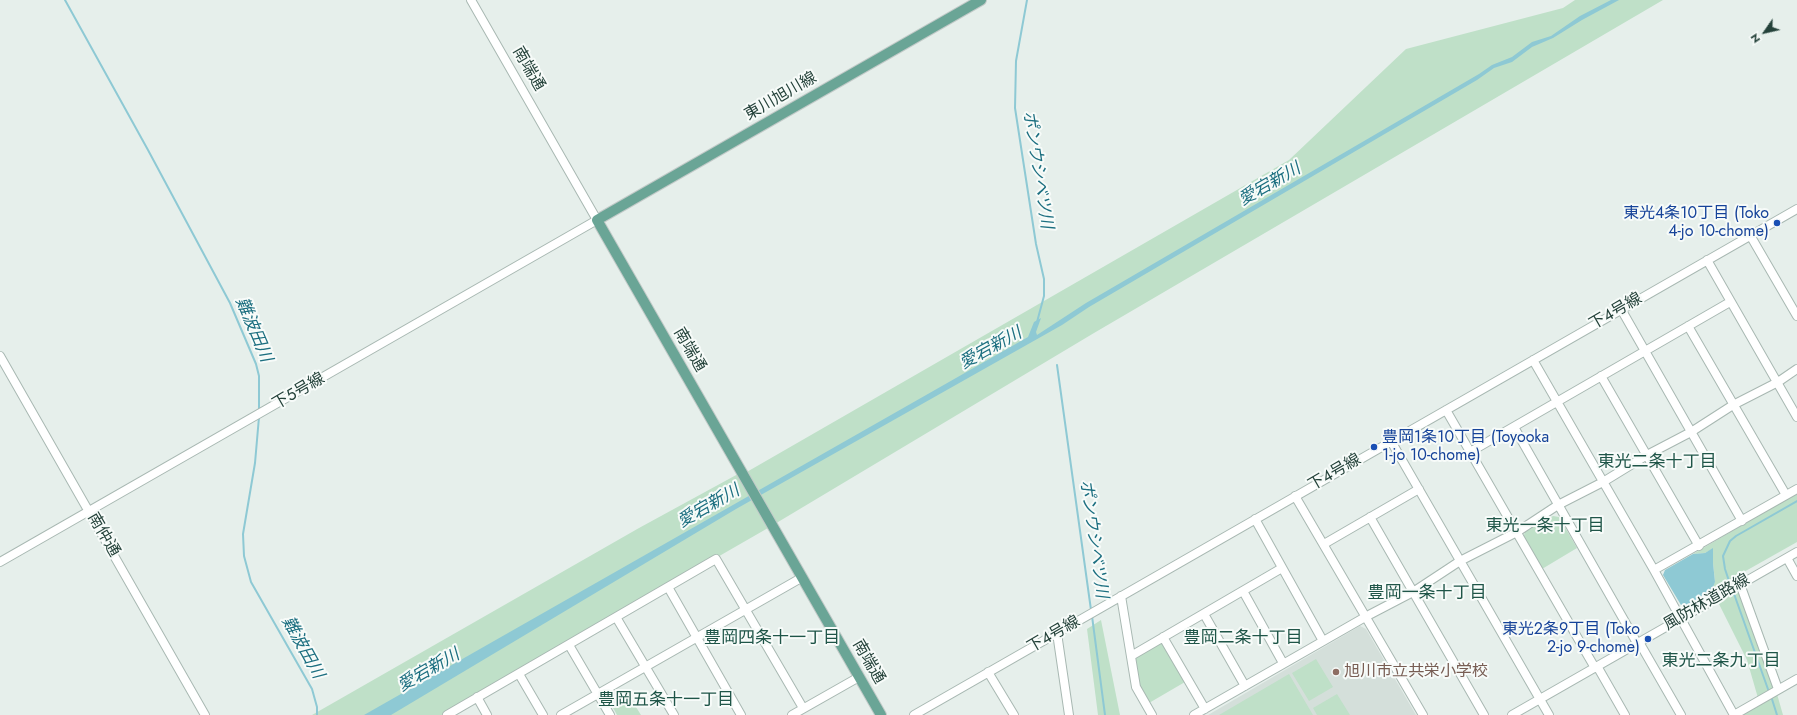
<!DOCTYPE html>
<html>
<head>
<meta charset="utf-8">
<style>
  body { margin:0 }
  #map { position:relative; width:1797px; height:715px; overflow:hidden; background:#e6efeb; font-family:Jost,sans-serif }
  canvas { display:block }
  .north { position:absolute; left:1745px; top:12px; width:40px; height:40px; -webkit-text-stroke:3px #f7fbf9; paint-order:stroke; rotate:236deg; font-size:11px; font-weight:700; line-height:16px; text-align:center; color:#24423a }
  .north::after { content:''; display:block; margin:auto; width:14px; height:18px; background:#24423a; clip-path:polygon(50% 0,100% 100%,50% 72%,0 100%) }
</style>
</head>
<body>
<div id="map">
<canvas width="1797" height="715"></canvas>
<div class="north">N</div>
</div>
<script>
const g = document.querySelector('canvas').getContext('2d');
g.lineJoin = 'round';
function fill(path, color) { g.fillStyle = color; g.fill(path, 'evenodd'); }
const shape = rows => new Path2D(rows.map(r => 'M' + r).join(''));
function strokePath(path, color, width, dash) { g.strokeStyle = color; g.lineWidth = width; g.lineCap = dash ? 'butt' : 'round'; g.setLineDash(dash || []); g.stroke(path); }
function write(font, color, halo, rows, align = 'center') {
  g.font = font + ' Jost,"Noto Sans JP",sans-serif'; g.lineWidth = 4; g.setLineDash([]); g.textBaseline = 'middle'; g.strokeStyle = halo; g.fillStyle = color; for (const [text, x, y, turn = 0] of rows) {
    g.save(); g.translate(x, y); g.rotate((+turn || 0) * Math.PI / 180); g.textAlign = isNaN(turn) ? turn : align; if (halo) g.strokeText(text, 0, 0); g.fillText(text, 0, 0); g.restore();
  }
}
fill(shape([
  [1360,626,1366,629,1416,715,1208,715]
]), '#d4dfda');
fill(shape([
  [1575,0,1663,0,1094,333,768,528,443,715,312,715,639,528,738,474,745,473,1289,160,1406,49,1563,8],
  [1797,493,1797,542,1712,590,1715,581,1713,563,1713,549,1705,553,1693,554],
  [1553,516,1559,517,1577,548,1542,569,1523,538,1525,532],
  [1737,588,1775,689,1758,698,1747,660,1717,600],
  [1101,620,1120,715,1098,715,1087,629],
  [1162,642,1185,682,1149,703,1139,687,1134,659],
  [1316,659,1333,687,1309,701,1292,673],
  [1289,674,1313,715,1219,715],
  [1337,694,1350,715,1317,715,1313,708],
  [1777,694,1783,715,1740,715],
  [629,696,641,715,617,715,612,706]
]), '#bfe0c8');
fill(shape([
  [1611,0,1619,0,1582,20,1553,38,1532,47,1512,62,1494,68,1477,80,1089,307,1062,325,736,509,391,715,364,715,1028,337,1034,322,1041,318,1036,332,1037,335,1086,303,1479,74,1492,65,1512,57,1532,42,1551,36,1580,16],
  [1713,548,1713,563,1715,582,1712,590,1685,606,1681,605,1663,575,1665,570,1693,554,1705,553]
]), '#8ec9d4');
strokePath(shape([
  [65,0,148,150,230,303,256,364,259,376,259,411],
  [1027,0,1016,61,1015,108,1036,244,1044,279,1044,296,1037,322],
  [1057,365,1091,610],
  [259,417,255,463,243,534,244,556,251,582,312,689,317,707,317,715],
  [1731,587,1725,569,1723,556,1730,541,1736,536,1797,501],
  [1733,591,1769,692],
  [1092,616,1105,715],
  [1771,696,1777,715]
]), '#8ec9d4', 2);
const minor = shape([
  [1750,235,1797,316],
  [1707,260,1797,417],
  [1621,309,1742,521],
  [1688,326,1786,495],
  [0,356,205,715],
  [1533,360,1654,570,1734,715],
  [1601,376,1699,546],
  [1446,410,1595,668],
  [1514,427,1637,643],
  [1391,441,1549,715],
  [1470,452,1730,302],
  [1295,496,1423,715],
  [1370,517,1484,715],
  [1255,519,1323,641],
  [1324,544,1419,489],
  [1787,558,1797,576],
  [0,562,597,220,471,0],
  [1654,570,1797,489],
  [1740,584,1778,689],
  [668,587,741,715],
  [1243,591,1283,663],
  [1121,596,1136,687,1152,715],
  [1204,614,1245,686],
  [616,617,674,715],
  [1057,633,1069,715],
  [1163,637,1205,709],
  [1639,642,1681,715],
  [569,645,610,715],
  [1131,656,1282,568],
  [1597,666,1625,715],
  [988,672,1014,715],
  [519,674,543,715],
  [477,697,487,715],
  [447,715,716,559,803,708],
  [561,715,801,578],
  [792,715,859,677],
  [914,715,1797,209],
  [1194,715,1367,616,1413,592,1460,561,1517,532,1558,505,1603,482,1647,455,1691,432,1733,405,1778,382,1797,369],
  [1512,715,1797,552],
  [1734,715,1797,679]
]);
const major = shape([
  [881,715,597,220,981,0]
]);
strokePath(minor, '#a8b8b2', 10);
strokePath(major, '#c2cac8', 12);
strokePath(minor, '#fff', 8);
strokePath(major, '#6aa596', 10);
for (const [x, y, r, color] of [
  [1777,223,4,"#1a4fb4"],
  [1374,447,4,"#1a4fb4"],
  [1648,639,4,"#1a4fb4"],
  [1336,672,4,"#8d6e63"]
]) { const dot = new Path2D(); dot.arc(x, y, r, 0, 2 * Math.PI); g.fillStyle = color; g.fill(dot); strokePath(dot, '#f7fbf9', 1.5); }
write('16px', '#24423a', '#f7fbf9', [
  ["南端通",528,69,60],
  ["東川旭川線",781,97,-30],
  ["下4号線",1616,312,-30],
  ["南端通",689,350,60],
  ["下5号線",299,392,-30],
  ["下4号線",1335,473,-30],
  ["南仲通",103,535,60],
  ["風防林道路線",1707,603,-30],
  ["下4号線",1054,635,-30],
  ["南端通",868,662,60]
]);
write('16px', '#164399', '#f7fbf9', [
  ["東光4条10丁目 (Toko",1769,214],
  ["4-jo 10-chome)",1769,232],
  ["豊岡1条10丁目 (Toyooka",1382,438,"left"],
  ["1-jo 10-chome)",1382,456,"left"],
  ["東光2条9丁目 (Toko",1640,630],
  ["2-jo 9-chome)",1640,648]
], 'right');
write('16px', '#785e54', '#f7fbf9', [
  ["旭川市立共栄小学校",1344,672]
], 'left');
write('italic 17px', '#1c6f80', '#f7fbf9', [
  ["ポンウシベツ川",1037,170,81],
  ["愛宕新川",1270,185,-30],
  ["難波田川",253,330,67],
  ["愛宕新川",991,349,-29],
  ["愛宕新川",709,507,-30],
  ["ポンウシベツ川",1093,539,82],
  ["難波田川",302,648,61],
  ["愛宕新川",429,671,-30]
]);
write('17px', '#1f5548', '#f7fbf9', [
  ["東光二条十丁目",1657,463],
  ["東光一条十丁目",1545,527],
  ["豊岡一条十丁目",1427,594],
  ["豊岡四条十一丁目",772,639],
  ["豊岡二条十丁目",1243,639],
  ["東光二条九丁目",1721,662],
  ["豊岡五条十一丁目",666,701]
]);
</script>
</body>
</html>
